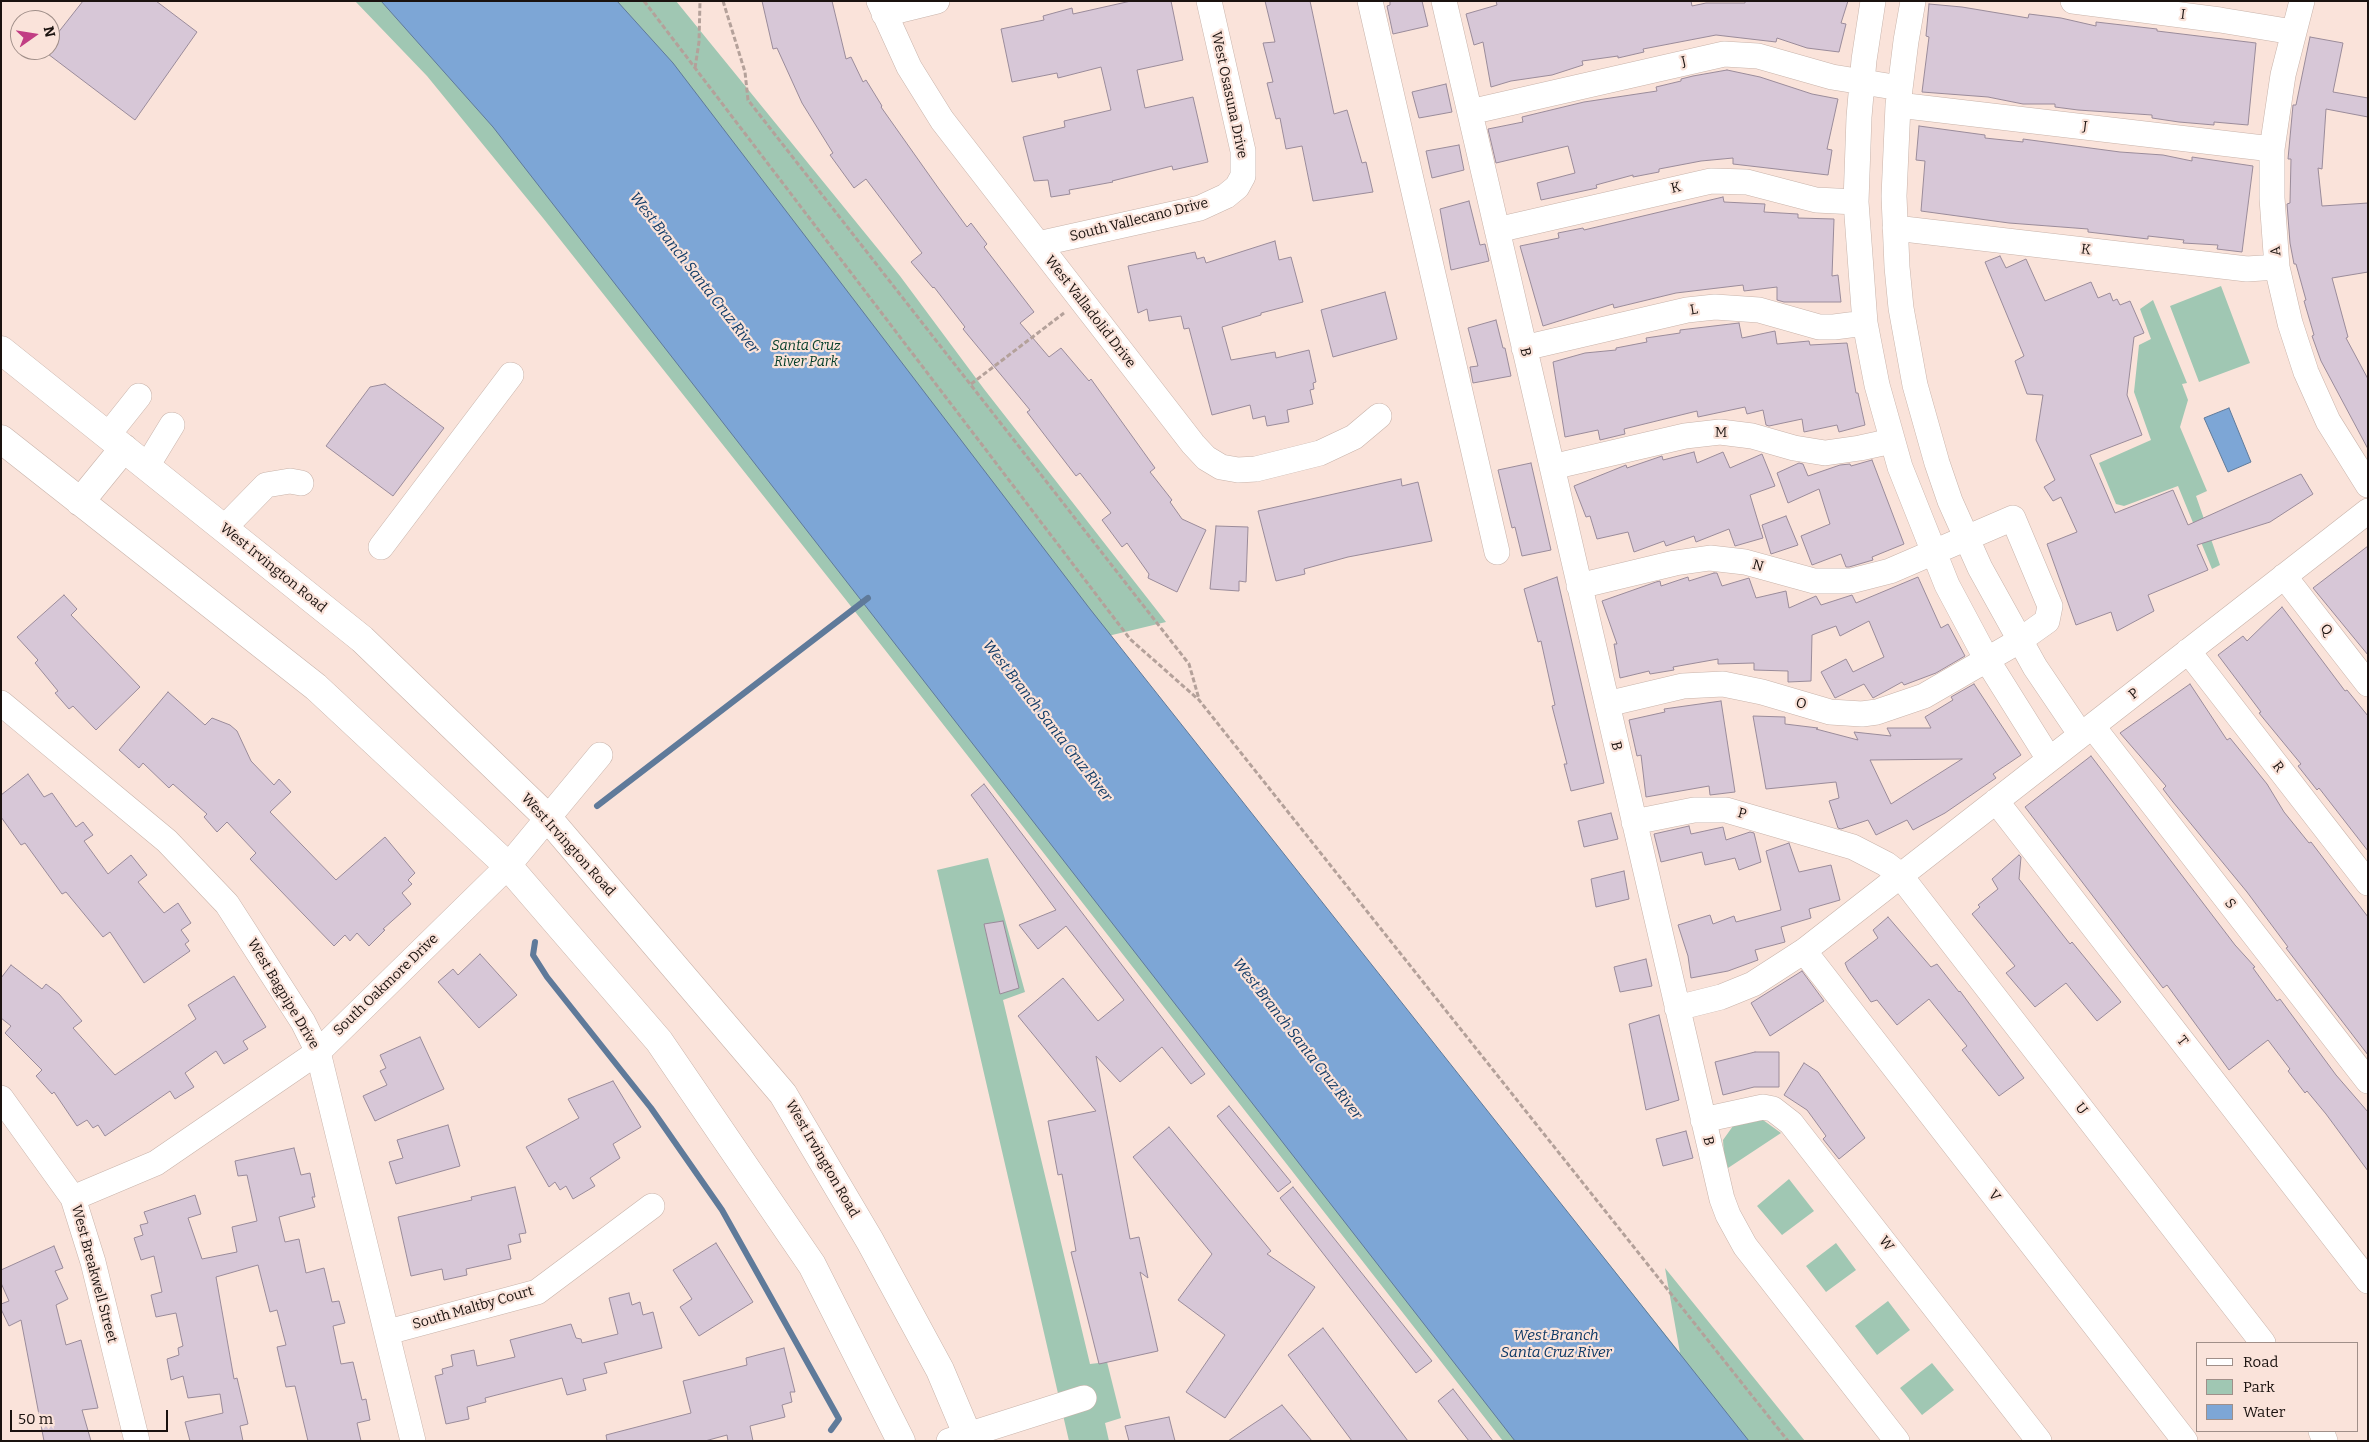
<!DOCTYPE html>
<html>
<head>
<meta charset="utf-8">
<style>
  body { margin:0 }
  #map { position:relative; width:2369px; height:1442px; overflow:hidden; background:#fae3da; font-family:Bitter,serif }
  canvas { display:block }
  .frame { position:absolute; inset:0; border:2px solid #1a120f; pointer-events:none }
  .legend { position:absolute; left:2196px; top:1342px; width:162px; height:90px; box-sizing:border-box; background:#fae3da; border:1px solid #a08f89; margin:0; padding:6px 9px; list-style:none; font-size:15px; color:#1a120f }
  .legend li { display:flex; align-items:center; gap:10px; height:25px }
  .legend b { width:25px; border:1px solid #a08f89 }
  .north { position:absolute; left:10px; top:10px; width:50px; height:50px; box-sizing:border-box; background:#fae3da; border:1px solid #a08f89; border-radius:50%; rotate:77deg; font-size:14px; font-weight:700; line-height:20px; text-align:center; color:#1a120f }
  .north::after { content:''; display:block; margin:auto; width:18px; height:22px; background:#c13e84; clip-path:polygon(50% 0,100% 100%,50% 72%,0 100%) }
  .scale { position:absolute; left:10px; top:1410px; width:158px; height:22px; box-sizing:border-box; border:2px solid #1a120f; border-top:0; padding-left:6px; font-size:15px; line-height:18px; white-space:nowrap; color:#1a120f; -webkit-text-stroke:4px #fae3da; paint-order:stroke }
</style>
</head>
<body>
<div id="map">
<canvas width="2369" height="1442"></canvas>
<div class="frame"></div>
<ul class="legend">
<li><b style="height:6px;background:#fff"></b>Road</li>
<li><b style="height:14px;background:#a0c7b3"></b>Park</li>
<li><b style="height:14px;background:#7da6d6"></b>Water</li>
</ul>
<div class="north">N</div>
<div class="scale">50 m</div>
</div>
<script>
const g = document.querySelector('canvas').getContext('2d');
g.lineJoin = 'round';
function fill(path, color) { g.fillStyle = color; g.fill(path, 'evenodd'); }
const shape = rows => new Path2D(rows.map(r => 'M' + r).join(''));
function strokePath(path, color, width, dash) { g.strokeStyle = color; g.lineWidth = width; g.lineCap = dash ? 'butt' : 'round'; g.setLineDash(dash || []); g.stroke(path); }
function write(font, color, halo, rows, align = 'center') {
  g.font = font + ' Bitter,serif'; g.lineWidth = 4.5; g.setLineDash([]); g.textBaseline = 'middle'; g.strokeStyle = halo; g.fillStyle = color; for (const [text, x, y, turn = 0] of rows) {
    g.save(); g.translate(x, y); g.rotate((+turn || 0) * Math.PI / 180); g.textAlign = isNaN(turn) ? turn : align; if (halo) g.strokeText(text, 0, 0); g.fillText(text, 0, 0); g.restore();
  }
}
fill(shape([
  [355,1,676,1,900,276,984,389,1166,622,1108,636,1680,1353,1665,1268,1805,1441,1503,1441,846,600,543,218,427,76],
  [2221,286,2250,363,2199,382,2170,306],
  [2153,300,2187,383,2182,384,2188,400,2180,427,2207,491,2196,496,2220,565,2212,569,2178,486,2124,506,2116,504,2099,463,2151,440,2134,392,2139,345,2151,339,2140,309],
  [988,858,1025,992,1003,1000,1090,1364,1107,1362,1121,1418,1105,1423,1109,1441,1069,1441,937,870],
  [1763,1120,1781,1133,1725,1170,1723,1140,1733,1126],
  [1789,1179,1814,1211,1782,1235,1757,1206],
  [1836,1243,1856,1270,1826,1292,1806,1266],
  [1888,1301,1910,1330,1877,1355,1855,1326],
  [1932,1363,1954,1390,1922,1415,1900,1388]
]), '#a0c7b3');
const water = shape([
  [381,1,617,1,673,63,1090,609,1749,1441,1515,1441,493,127,381,1],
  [2229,408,2251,462,2228,472,2204,418,2229,408]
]);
fill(water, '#7da6d6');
strokePath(water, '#5f7a9a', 1);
strokePath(shape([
  [597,806,868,598],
  [535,942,533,955,547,977,651,1108,722,1210,839,1419,831,1430]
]), '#5f7a9a', 6);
const building = shape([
  [83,1,156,1,197,32,135,120,44,51,50,50,50,43,83,1],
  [762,1,832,1,846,59,851,57,863,82,866,80,882,106,881,107,939,189,967,227,971,223,987,244,984,247,1034,312,1020,323,1049,357,1061,348,1089,381,1091,379,1155,468,1150,472,1172,500,1170,502,1182,519,1206,530,1177,592,1148,578,1149,574,1127,543,1122,547,1102,520,1111,513,1080,473,1076,476,1027,412,1030,410,963,329,965,327,934,287,933,288,911,262,922,253,866,179,854,188,830,155,833,153,802,103,777,48,773,49,762,1],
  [1131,1,1171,1,1183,60,1137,70,1145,108,1193,97,1208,162,1173,170,1172,166,1112,181,1113,182,1069,190,1070,194,1051,197,1048,180,1034,181,1023,137,1065,127,1064,121,1111,110,1101,67,1058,78,1057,73,1012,82,1001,29,1044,20,1043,16,1072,8,1073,14,1131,1],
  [1265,1,1310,1,1334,114,1347,110,1362,163,1366,162,1373,192,1313,201,1302,146,1286,149,1280,118,1276,119,1267,83,1273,82,1263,43,1275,42,1265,1],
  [1390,1,1422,1,1428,26,1393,34,1387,6,1390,5,1390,1],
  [1496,1,1691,1,1692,6,1706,3,1745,3,1745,1,1848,1,1841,23,1846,24,1839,52,1807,48,1777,38,1776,42,1716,35,1643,49,1644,52,1618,58,1618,56,1582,61,1583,65,1552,75,1511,81,1491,87,1483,42,1474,45,1466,14,1497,5,1496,1],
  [1929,4,1962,7,2028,18,2029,14,2061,18,2096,26,2096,22,2157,29,2157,31,2256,43,2248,125,2214,122,2214,125,2179,122,2152,118,2152,115,2078,110,2055,107,2055,104,2023,104,1988,97,1922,92,1929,37,1926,36,1929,4],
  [2310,37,2343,43,2333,92,2368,98,2368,117,2326,109,2322,169,2318,168,2322,206,2368,203,2368,272,2332,278,2348,337,2346,338,2368,379,2368,449,2321,361,2312,336,2314,335,2304,301,2306,300,2296,264,2294,264,2290,243,2287,204,2290,203,2291,159,2288,159,2293,105,2296,105,2310,37],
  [1727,70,1760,77,1812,94,1838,99,1827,149,1832,150,1828,175,1733,164,1733,158,1701,161,1659,169,1659,172,1633,177,1633,175,1596,185,1597,188,1541,200,1537,183,1575,173,1568,146,1496,163,1488,129,1523,122,1522,117,1584,102,1657,91,1656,87,1681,81,1681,79,1693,76,1727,70],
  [1446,84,1452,112,1419,118,1412,92,1446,84],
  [1919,126,1985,135,1985,138,2023,142,2023,139,2120,152,2163,155,2192,161,2192,157,2253,166,2242,252,2217,249,2218,245,2183,243,2184,240,2148,236,2148,239,2088,232,2088,229,2009,223,1921,211,1925,161,1916,160,1919,126],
  [1459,145,1464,170,1432,178,1426,151,1459,145],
  [1723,197,1724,202,1765,204,1764,212,1798,214,1798,218,1834,219,1832,276,1838,275,1841,302,1784,302,1777,300,1777,287,1744,291,1743,285,1676,293,1614,308,1613,304,1543,326,1520,246,1559,238,1558,233,1583,228,1584,230,1723,197],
  [1469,201,1480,245,1485,244,1489,261,1451,270,1440,209,1469,201],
  [1275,241,1279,260,1291,257,1303,302,1261,313,1261,315,1222,327,1231,360,1275,352,1276,358,1309,350,1316,382,1313,383,1314,389,1310,390,1313,404,1287,410,1289,422,1267,426,1265,416,1253,419,1250,405,1212,415,1189,328,1184,329,1181,316,1149,321,1147,309,1138,313,1128,266,1195,252,1197,259,1204,257,1206,263,1275,241],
  [2000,256,2006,268,2026,259,2045,301,2091,282,2098,298,2110,293,2113,301,2117,299,2120,305,2130,301,2144,333,2134,337,2127,395,2142,435,2090,455,2115,513,2173,490,2188,525,2301,474,2313,494,2270,522,2197,545,2208,570,2148,595,2154,611,2117,631,2111,612,2076,625,2047,544,2077,532,2061,497,2053,501,2044,487,2055,480,2036,440,2043,395,2027,394,2015,361,2024,356,1985,262,2000,256],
  [1385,292,1397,339,1333,357,1321,310,1385,292],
  [1496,320,1503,348,1505,348,1511,376,1473,383,1470,367,1478,366,1468,328,1496,320],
  [1739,323,1742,338,1775,331,1777,344,1809,341,1810,345,1847,343,1856,393,1858,393,1865,425,1839,432,1837,425,1804,432,1802,419,1769,426,1766,425,1763,410,1747,414,1745,407,1698,417,1697,411,1624,429,1625,434,1600,440,1598,430,1565,437,1553,362,1585,353,1616,350,1616,348,1647,342,1646,338,1680,333,1680,330,1739,323],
  [385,384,444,428,393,496,326,446,370,387,385,384],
  [1694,452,1697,463,1723,452,1730,468,1762,454,1775,486,1750,495,1763,538,1735,546,1729,529,1696,542,1694,536,1666,546,1664,541,1634,552,1628,532,1597,539,1590,516,1586,517,1574,486,1626,465,1627,468,1662,456,1663,460,1694,452],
  [1872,460,1904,544,1872,557,1873,560,1849,567,1846,567,1841,554,1812,565,1801,536,1830,524,1819,489,1788,503,1777,473,1799,463,1803,464,1808,476,1840,465,1850,464,1851,466,1872,460],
  [1531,463,1551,550,1522,556,1515,527,1512,528,1498,470,1531,463],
  [1401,479,1402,486,1418,482,1432,541,1348,557,1304,569,1305,574,1276,581,1258,511,1401,479],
  [1786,516,1798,545,1771,554,1762,525,1786,516],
  [1216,526,1248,527,1246,582,1239,581,1239,591,1210,589,1216,526],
  [2368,546,2368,655,2313,588,2368,546],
  [1714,573,1717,573,1722,586,1749,578,1756,598,1786,591,1789,608,1816,596,1821,605,1852,595,1856,603,1918,577,1941,628,1948,624,1965,656,1936,673,1904,685,1902,682,1873,698,1864,684,1835,698,1821,672,1846,659,1853,672,1884,657,1869,621,1840,636,1836,626,1812,635,1811,681,1788,682,1788,671,1754,670,1754,663,1718,664,1718,659,1673,667,1674,670,1650,674,1649,671,1620,678,1614,644,1617,644,1602,601,1656,582,1660,581,1661,586,1688,577,1689,581,1714,573],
  [1557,577,1604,783,1571,791,1564,764,1567,764,1552,706,1555,705,1541,641,1538,642,1524,589,1557,577],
  [64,595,77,609,71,615,140,687,96,730,73,706,69,709,55,693,58,691,35,663,38,660,17,637,64,595],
  [2282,607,2345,691,2347,690,2368,716,2368,851,2319,788,2317,790,2298,766,2301,764,2259,713,2261,712,2218,655,2243,636,2247,641,2282,607],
  [1974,684,2021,755,1993,774,1996,778,1945,813,1913,830,1907,820,1876,835,1868,820,1841,829,1838,828,1829,801,1839,798,1836,782,1766,789,1753,716,1785,717,1785,724,1818,728,1816,729,1858,740,1854,732,1891,736,1887,728,1931,728,1925,717,1953,700,1951,697,1974,684],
  [1962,759,1891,804,1870,760,1962,759],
  [2190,684,2227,740,2230,738,2247,759,2267,784,2284,812,2309,843,2311,842,2368,917,2368,1055,2286,948,2288,947,2247,892,2173,802,2163,789,2166,786,2120,733,2190,684],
  [168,692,205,725,212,718,230,725,237,731,251,761,274,785,279,779,291,792,270,812,336,880,385,837,415,873,408,880,412,884,402,893,411,904,383,929,385,930,369,946,357,933,350,941,345,935,334,946,250,859,256,853,227,822,217,832,204,817,207,814,173,784,169,788,143,763,139,768,119,750,168,692],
  [1721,701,1735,792,1710,795,1709,786,1646,797,1641,755,1637,756,1629,720,1665,712,1664,709,1721,701],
  [2091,756,2235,945,2255,967,2253,968,2277,1001,2280,999,2336,1075,2368,1112,2368,1171,2326,1114,2307,1091,2305,1093,2288,1071,2290,1069,2268,1040,2229,1070,2167,985,2163,988,2025,807,2091,756],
  [28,774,44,797,52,793,76,827,83,822,93,835,84,841,108,874,131,855,147,875,138,882,164,913,178,903,191,923,181,930,189,941,185,944,190,951,144,983,110,932,103,937,66,892,62,894,25,843,21,845,1,817,1,795,28,774],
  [984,784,1205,1074,1191,1084,1162,1047,1120,1082,1096,1056,1130,1239,1139,1237,1148,1278,1140,1272,1158,1351,1099,1364,1071,1252,1076,1251,1062,1174,1058,1175,1048,1121,1096,1111,1018,1016,1063,978,1098,1021,1124,1000,1066,926,1038,949,1019,925,1056,910,971,795,984,784],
  [1611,813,1618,839,1584,847,1578,821,1611,813],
  [1689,826,1691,834,1723,827,1726,840,1750,832,1754,833,1761,862,1739,870,1735,858,1705,865,1702,852,1661,862,1654,834,1689,826],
  [1789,843,1799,872,1831,865,1840,900,1809,909,1811,918,1781,927,1785,942,1755,950,1758,960,1728,971,1691,978,1688,956,1678,925,1710,915,1713,924,1734,916,1736,922,1781,910,1766,851,1789,843],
  [2019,855,2021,857,2019,879,2070,944,2072,942,2121,1002,2097,1021,2066,983,2035,1007,2006,973,2015,966,1972,914,1980,907,1978,905,1998,889,1992,879,2019,855],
  [1624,871,1629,899,1596,907,1591,879,1624,871],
  [1888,917,1931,967,1937,964,1959,992,1960,991,2024,1078,1999,1096,1962,1050,1967,1046,1929,999,1897,1025,1877,1000,1871,1002,1848,970,1845,963,1878,938,1873,930,1888,917],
  [1003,921,1019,988,1000,994,984,924,1003,921],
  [480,954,517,995,479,1028,438,982,453,969,458,975,480,954],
  [1646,959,1652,986,1620,992,1614,967,1646,959],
  [11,965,42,989,46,984,59,994,82,1021,73,1028,115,1075,196,1019,188,1005,234,976,266,1027,243,1041,248,1049,224,1064,216,1051,185,1073,194,1087,175,1099,170,1091,105,1136,98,1125,93,1128,87,1120,77,1126,54,1092,52,1094,36,1076,42,1070,5,1033,11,1026,1,1018,1,978,11,965],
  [1802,971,1824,1001,1770,1036,1751,1003,1802,971],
  [1659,1015,1679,1100,1646,1110,1629,1024,1659,1015],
  [420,1037,444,1089,375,1121,363,1096,387,1085,380,1071,386,1068,380,1055,420,1037],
  [1755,1052,1779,1052,1779,1087,1754,1087,1723,1095,1715,1062,1755,1052],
  [1804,1063,1818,1072,1865,1138,1839,1159,1823,1139,1826,1136,1807,1110,1784,1095,1804,1063],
  [613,1081,641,1127,613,1144,620,1158,590,1178,595,1186,573,1199,566,1186,560,1190,555,1182,549,1187,526,1147,579,1118,568,1099,613,1081],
  [1229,1106,1291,1182,1278,1192,1217,1116,1229,1106],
  [448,1125,460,1166,396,1184,389,1162,403,1158,397,1140,448,1125],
  [1169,1127,1271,1251,1267,1254,1315,1287,1225,1418,1186,1392,1225,1335,1178,1300,1212,1254,1133,1157,1169,1127],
  [1686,1131,1693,1158,1663,1166,1656,1139,1686,1131],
  [294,1148,301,1175,310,1173,315,1197,312,1197,315,1207,279,1217,285,1242,299,1239,306,1273,324,1268,332,1302,339,1301,345,1323,333,1326,341,1364,353,1362,362,1400,366,1399,370,1420,357,1423,361,1441,308,1441,295,1386,286,1387,277,1347,286,1345,277,1310,270,1312,258,1265,216,1277,234,1379,237,1378,248,1424,240,1426,243,1441,190,1441,185,1422,223,1413,220,1394,188,1398,183,1376,171,1380,167,1359,179,1355,178,1348,183,1346,176,1313,156,1317,151,1295,162,1292,154,1256,141,1260,134,1238,143,1235,140,1225,148,1223,144,1212,195,1195,201,1214,188,1218,202,1259,237,1252,232,1227,257,1221,247,1175,238,1176,235,1161,294,1148],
  [515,1187,526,1233,519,1234,521,1242,508,1245,511,1259,466,1269,467,1275,444,1280,442,1269,411,1276,398,1217,472,1200,471,1197,515,1187],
  [1293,1187,1432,1361,1416,1373,1280,1198,1293,1187],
  [716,1243,753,1302,699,1336,680,1307,692,1299,673,1270,716,1243],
  [54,1246,63,1268,55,1271,68,1299,56,1305,66,1345,81,1340,98,1408,82,1410,91,1441,44,1441,21,1320,9,1326,1,1309,1,1304,9,1301,1,1283,1,1270,54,1246],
  [629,1293,632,1305,640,1302,643,1315,653,1312,662,1348,604,1363,607,1373,583,1379,586,1390,567,1395,562,1378,485,1398,486,1402,467,1407,469,1419,446,1424,435,1376,443,1374,442,1369,453,1366,451,1355,474,1350,477,1366,515,1357,510,1340,571,1324,576,1338,581,1339,582,1343,618,1334,609,1298,629,1293],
  [1323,1328,1408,1441,1352,1441,1288,1355,1323,1328],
  [784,1348,795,1392,790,1392,792,1402,782,1405,785,1417,750,1426,753,1441,728,1441,727,1435,705,1441,607,1441,606,1435,691,1413,683,1381,747,1365,746,1358,784,1348],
  [1453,1389,1493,1441,1469,1441,1438,1401,1453,1389],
  [1282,1405,1312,1441,1228,1441,1253,1424,1282,1405],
  [1169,1417,1175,1441,1129,1441,1125,1426,1169,1417]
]);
fill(building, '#d7c7d7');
strokePath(building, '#9a8b9a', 1);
const minor = shape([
  [879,1,909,67,942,120,1193,444,1206,458,1221,467,1238,470,1256,469,1320,453,1354,437,1379,416],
  [1370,1,1497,552],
  [1444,1,1722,1199,1728,1215,1745,1246,1897,1441],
  [1873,1,1864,60,1859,117,1856,202,1865,323,1877,385,1900,467,1947,585,1987,660,2049,759],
  [1913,1,1906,41,1898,105,1894,196,1897,267,1901,308,1915,385,1937,463,1950,501,1980,568,2035,667,2081,735],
  [2073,1,2220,20,2293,32],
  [2302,1,2283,75,2272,149,2272,198,2277,267,2290,323,2306,372,2328,421,2368,485],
  [884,14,937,1],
  [1898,105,2272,149],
  [1470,112,1724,54,1758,56,1832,77,1900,88],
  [1895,228,2247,269,2277,267],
  [1497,230,1711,181,1747,182,1816,200,1856,202],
  [1038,244,1200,208,1226,196,1237,187,1243,176,1243,151,1209,1],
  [1524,348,1687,310,1715,307,1759,310,1819,327,1834,327,1865,323],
  [108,435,139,396],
  [147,466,172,425],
  [1552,467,1685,436,1720,432,1752,436,1794,448,1825,453,1860,448,1892,441],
  [224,528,266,485,290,481,301,483],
  [381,547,511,375],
  [2284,576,2368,684],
  [1579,586,1675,563,1710,558,1745,562,1814,581,1851,581,1890,571,2013,518,2050,606,2047,621,2019,641,1924,696,1877,712,1862,714,1830,712,1762,692,1723,684,1683,686,1607,704],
  [2188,651,2368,883],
  [1,703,167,841,227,904,303,1022,318,1052,413,1441],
  [2093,727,2368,1081],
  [1996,801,2368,1281],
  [1634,822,1694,810,1726,810,1853,847,1886,864,1899,874,2263,1343],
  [1804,951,2185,1441],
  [1677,1008,1721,997,1753,984,1804,951,2368,511],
  [1,1098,73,1198,93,1262,137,1441],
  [1703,1120,1763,1107,1773,1109,1791,1123,2039,1441],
  [73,1198,156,1163,318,1052,508,866,600,755],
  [388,1332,537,1292,652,1206],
  [2321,1431,2325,1441],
  [949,1441,1084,1398]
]);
const major = shape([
  [1,350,362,639,547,817,783,1094,870,1241,940,1370,970,1441],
  [1,439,316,687,508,866,659,1041,812,1265,901,1441],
  [80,502,124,448]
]);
strokePath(minor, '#c8b3aa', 26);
strokePath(major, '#c8b3aa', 29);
strokePath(shape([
  [644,1,1130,639,1199,700,1788,1441],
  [723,1,745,72,748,100,1189,664,1199,699],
  [695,68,699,42,700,1],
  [971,384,1064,313]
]), '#b4a19a', 3, [5, 2.5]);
strokePath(minor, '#fff', 25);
strokePath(major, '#fff', 28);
write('14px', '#1a120f', '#fae3da', [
  ["I",2183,15,7],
  ["J",1684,62,-13],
  ["West Osasuna Drive",1229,95,78],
  ["J",2085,127,7],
  ["K",1676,188,-13],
  ["South Vallecano Drive",1139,220,-14],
  ["K",2086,250,7],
  ["A",2276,251,-96],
  ["L",1694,310,-9],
  ["West Valladolid Drive",1090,312,52],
  ["B",1525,352,77],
  ["M",1721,433,1],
  ["N",1758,566,16],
  ["West Irvington Road",273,568,39],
  ["Q",2326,630,52],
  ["P",2134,694,-39],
  ["O",1801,704,16],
  ["B",1616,746,77],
  ["R",2278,767,52],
  ["P",1742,814,14],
  ["West Irvington Road",568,845,48],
  ["S",2230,904,52],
  ["South Oakmore Drive",386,985,-44],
  ["West Bagpipe Drive",283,994,59],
  ["T",2182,1041,52],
  ["U",2081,1109,52],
  ["B",1708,1141,77],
  ["West Irvington Road",822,1159,60],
  ["V",1994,1196,52],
  ["W",1886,1244,52],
  ["West Breakwell Street",94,1274,75],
  ["South Maltby Court",473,1308,-16]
]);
write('italic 14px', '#003c27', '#fae3da', [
  ["Santa Cruz",806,346],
  ["River Park",806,362]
]);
write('italic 15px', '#0d3865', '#fae3da', [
  ["West Branch Santa Cruz River",694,273,52],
  ["West Branch Santa Cruz River",1047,721,52],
  ["West Branch Santa Cruz River",1297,1039,52],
  ["West Branch",1556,1336],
  ["Santa Cruz River",1556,1353]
]);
</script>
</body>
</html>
